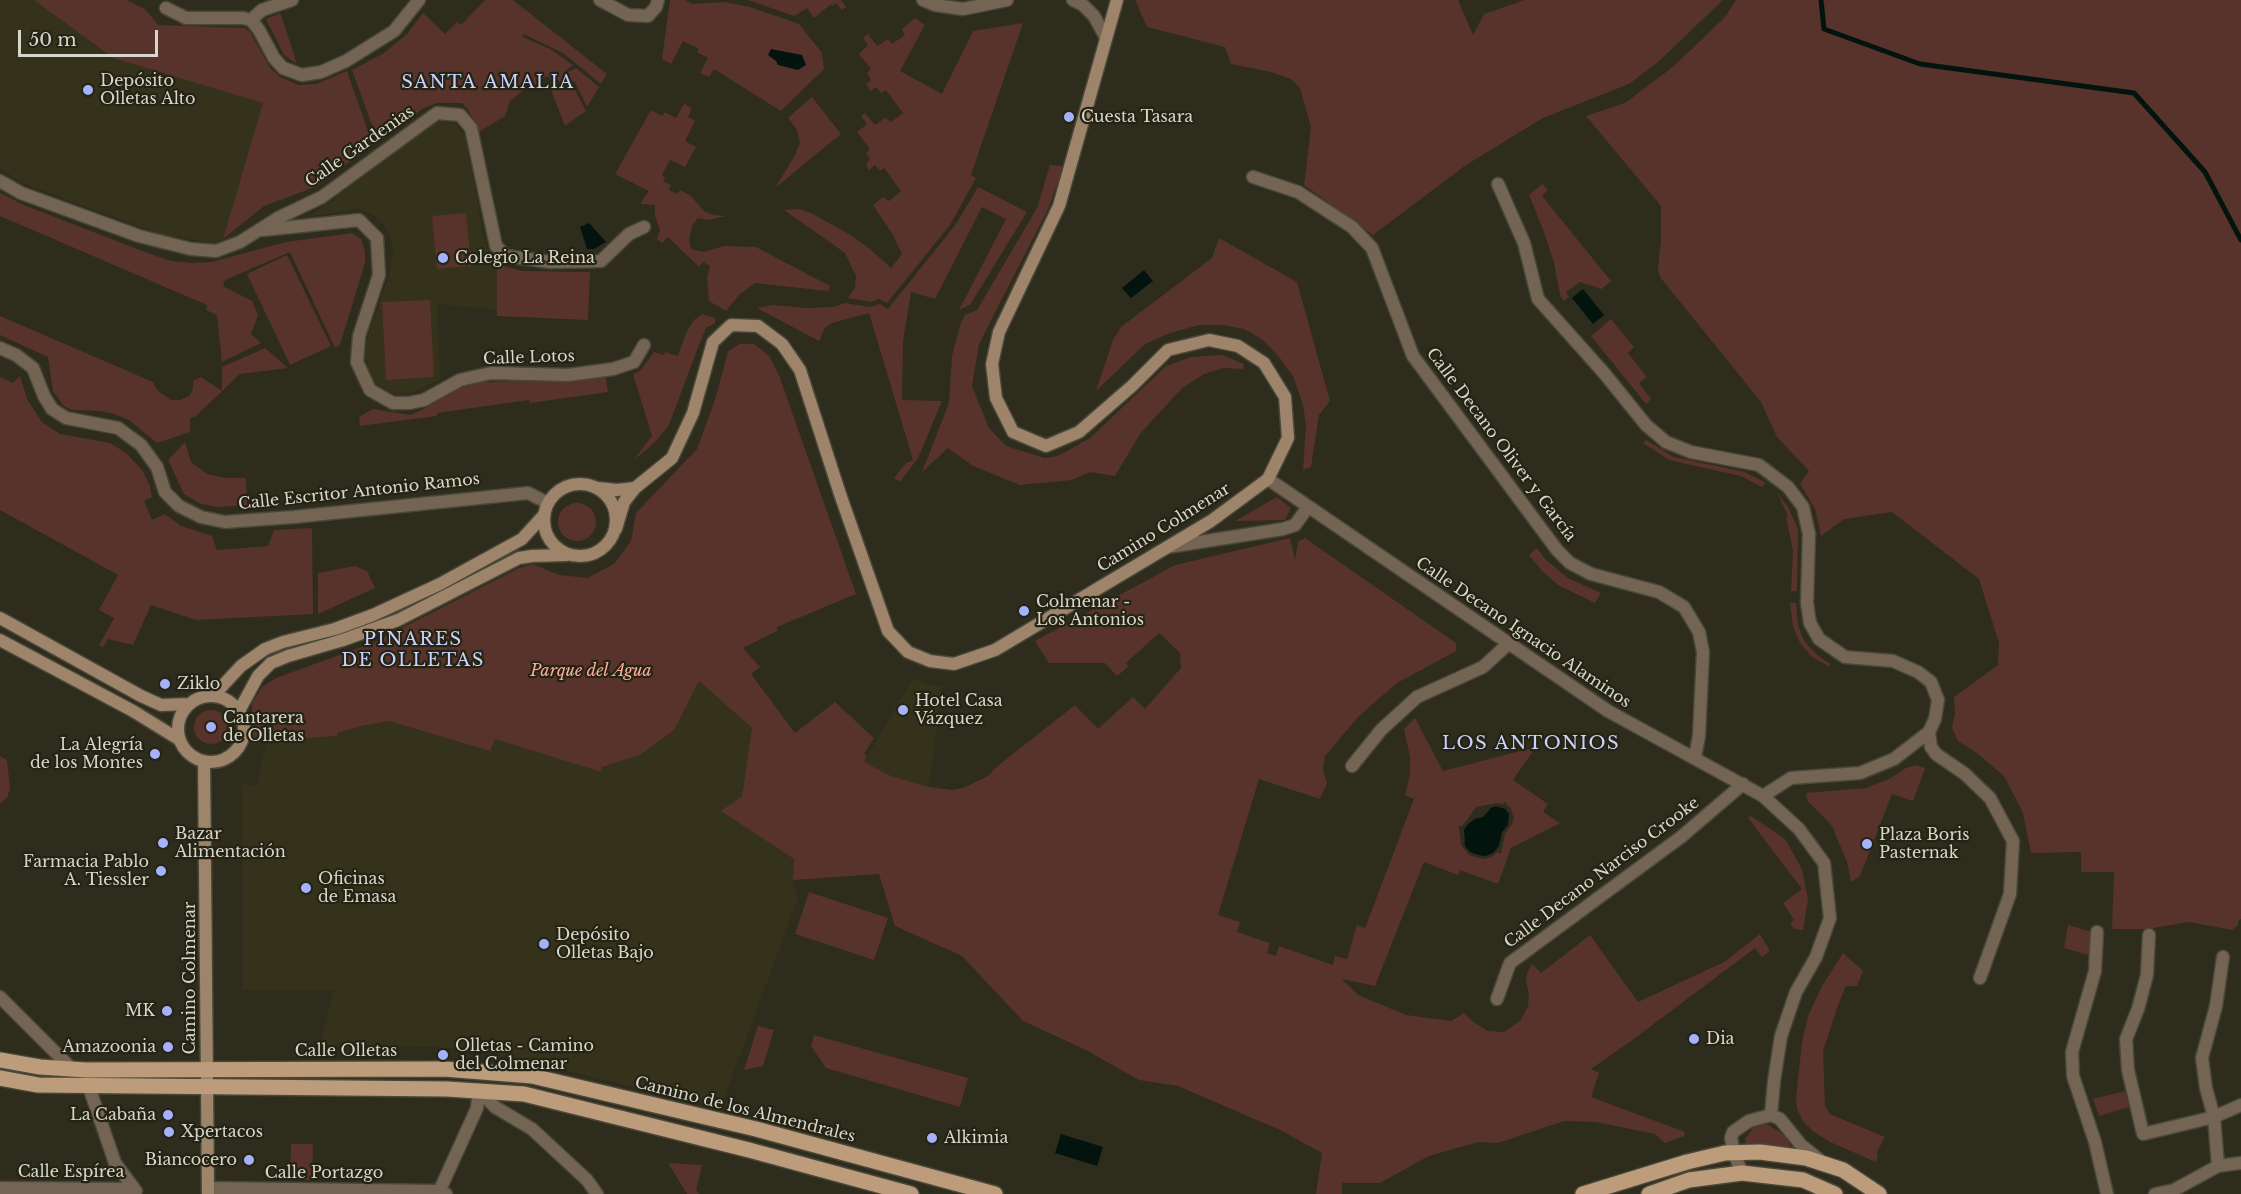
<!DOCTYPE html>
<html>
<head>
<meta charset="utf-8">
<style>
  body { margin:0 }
  #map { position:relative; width:2241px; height:1194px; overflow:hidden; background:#2e2c1c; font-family:"Libre Baskerville",serif }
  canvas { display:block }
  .scale { position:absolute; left:18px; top:30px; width:140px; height:27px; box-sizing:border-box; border:3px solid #d7d6cc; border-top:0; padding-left:8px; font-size:18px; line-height:21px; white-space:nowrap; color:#d7d6cc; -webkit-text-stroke:4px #252313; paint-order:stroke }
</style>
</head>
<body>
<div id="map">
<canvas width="2241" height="1194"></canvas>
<div class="scale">50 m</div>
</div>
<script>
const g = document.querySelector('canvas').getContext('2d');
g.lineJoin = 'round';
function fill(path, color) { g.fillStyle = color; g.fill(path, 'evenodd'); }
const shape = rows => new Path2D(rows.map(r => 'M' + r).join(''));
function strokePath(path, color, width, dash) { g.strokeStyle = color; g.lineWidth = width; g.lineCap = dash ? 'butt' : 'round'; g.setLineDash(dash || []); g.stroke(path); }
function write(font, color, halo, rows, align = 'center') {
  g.font = font + ' "Libre Baskerville",serif'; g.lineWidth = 4.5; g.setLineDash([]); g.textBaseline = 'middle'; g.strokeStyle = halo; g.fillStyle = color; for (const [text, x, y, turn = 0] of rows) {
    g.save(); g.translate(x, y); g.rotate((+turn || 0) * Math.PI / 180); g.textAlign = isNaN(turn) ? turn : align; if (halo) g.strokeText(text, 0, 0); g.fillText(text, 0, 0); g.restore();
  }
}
fill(shape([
  [0,0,34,0,113,58,264,103,223,239,213,243,163,235,22,183,0,168],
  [440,121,455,124,462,130,466,139,484,240,490,253,497,261,498,310,437,304,440,380,415,391,404,394,392,393,376,383,369,372,365,354,366,341,389,276,393,255,392,241,386,227,375,216,358,209,311,216,433,124],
  [913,678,926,684,942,687,929,787,891,776,864,762],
  [699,681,752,728,742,796,722,811,794,859,793,880,798,898,724,1098,715,1106,470,1048,323,1045,323,1033,334,990,243,990,242,784,257,786,266,741,336,736,336,733,362,726,389,721,489,751,495,739,601,772,601,768,640,755,673,730]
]), '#35321b');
fill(shape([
  [34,0,127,0,146,10,158,25,244,28,250,32,271,69,282,78,299,85,316,84,347,71,373,145,315,187,264,206,223,239,263,103,113,58],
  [485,0,513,0,607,74,601,84,563,53,523,34,523,37,550,49,573,65,564,72,563,83,546,76,537,84,526,88,510,101,505,116,479,132,469,111,462,103,436,103,422,109,378,142,352,70,384,53,407,34,423,13,445,34,457,22,461,25],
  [670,0,685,0,693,4,723,2,750,7,799,24,822,53,824,69,781,111,714,69,709,77,700,73,708,58,697,52,699,49,683,41,671,64,662,59],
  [748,0,841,0,846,7,842,10,836,3,832,6,831,4,814,18,807,8,794,16],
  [1135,0,1458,0,1473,35,1484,14,1525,0,1723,0,1657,63,1629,84,1543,118,1466,165,1373,235,1304,185,1311,127,1300,88,1291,79,1271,72,1231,64,1225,47,1147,27],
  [1736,0,2241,0,2241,919,2238,921,2238,925,2232,930,2189,922,2147,929,2112,929,2114,872,2081,872,2081,852,2031,853,2023,813,2004,776,1977,753,1958,741,1952,728,1955,713,1954,697,1998,665,1999,643,1979,579,1892,512,1844,519,1821,536,1815,509,1800,484,1809,471,1777,437,1761,402,1660,277,1658,269,1661,240,1661,206,1586,116,1625,103,1674,66,1725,17],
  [280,13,285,27,297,64,284,55,266,19],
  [915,18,925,25,900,71,942,94,973,31,1023,23,971,175,976,178,950,225,887,303,879,299,871,302,848,298,855,288,856,276,845,253,784,210,799,209,811,213,849,234,869,248,891,268,902,254,893,235,873,205,883,197,889,201,901,191,884,168,880,171,875,165,869,170,866,164,870,159,866,153,870,149,857,132,867,124,861,116,865,113,875,125,885,118,891,122,903,113,886,90,881,93,876,87,871,91,866,84,871,80,867,73,871,69,859,54,868,45,863,38,868,34,877,46,888,39,892,44,905,35,902,29],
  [576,68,599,87,587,107,575,82,568,79,568,72],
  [548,82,563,88,567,82,573,86,586,111,565,126],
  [812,97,841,134,775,188,794,157,800,143,797,130,788,118],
  [684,104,692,108,688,117,695,121,685,141,696,147,685,167,670,160,662,175,665,177,663,181,671,185,669,190,677,194,680,190,691,196,704,211,713,215,726,216,709,220,698,218,692,226,689,240,691,249,704,252,724,246,756,247,830,286,828,291,755,283,740,294,726,311,709,301,707,278,710,266,703,262,699,267,668,237,662,243,657,239,660,230,655,216,655,205,640,204,649,191,615,174,651,110,662,116,665,112,676,118],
  [1050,165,1064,166,1047,211,979,344,972,386,989,428,1006,446,1045,458,1058,456,1090,438,1166,366,1191,357,1222,355,1244,364,1243,369,1223,368,1204,374,1182,388,1140,434,1115,476,1090,472,1072,480,1020,485,973,466,948,448,922,472,949,403,952,356,960,325,965,315,977,310,1037,208],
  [1542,184,1548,190,1542,196,1611,281,1602,289,1580,282,1566,292,1569,297,1564,301,1560,295,1554,263,1544,232,1529,195],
  [978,187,1027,212,970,305,959,310,1006,219,982,207,935,299,911,292,903,341,902,400,942,401,918,458,900,482,894,478,906,463,913,460,869,313,832,323,825,328,819,341,757,308,773,305,807,308,834,307,845,303,870,307,880,304,888,309,956,224],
  [0,193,24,205,145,252,171,261,190,263,211,262,286,242,352,233,361,239,365,251,365,263,340,345,335,348,290,252,225,280,223,286,252,301,258,315,251,334,261,343,222,362,217,315,206,310,207,305,0,216],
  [466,213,471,266,437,269,432,216],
  [1219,238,1297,282,1330,401,1319,415,1311,467,1303,470,1306,425,1303,405,1293,376,1279,357,1263,340,1244,329,1223,325,1199,325,1170,333,1145,344,1096,391,1113,340,1121,327,1212,258],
  [287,255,331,346,290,365,247,274],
  [497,261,506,267,522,271,590,272,588,320,497,316],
  [430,300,434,377,386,380,382,302],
  [702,314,715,318,715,323,706,328,697,350,669,425,654,443,633,461,652,436,633,374,640,371,654,352,664,355,665,352,678,356,686,333,694,320],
  [0,316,153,382,157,390,171,400,180,400,189,396,193,389,193,381,201,377,222,391,222,367,265,348,288,368,240,374,195,417,190,418,190,432,157,443,129,420,115,414,100,411,72,410,64,406,53,391,48,357,0,335],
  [1611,319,1634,347,1628,353,1647,377,1639,383,1651,399,1646,404,1591,336],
  [740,344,754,344,769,356,779,375,856,594,777,627,777,631,743,648,760,667,751,674,795,733,835,702,874,738,864,754,867,756,864,762,891,776,929,787,952,790,963,788,988,776,995,768,1075,705,1098,729,1133,697,1145,709,1181,668,1180,653,1159,633,1126,663,1128,667,1117,676,1105,663,1049,663,1035,641,1175,565,1290,538,1295,560,1298,542,1305,538,1456,643,1456,651,1397,683,1359,716,1325,756,1323,770,1327,783,1320,799,1259,779,1218,915,1240,922,1237,932,1270,943,1267,953,1276,956,1279,946,1333,965,1335,956,1347,959,1357,925,1365,928,1414,799,1405,795,1410,775,1410,757,1404,729,1415,718,1443,771,1536,747,1513,780,1548,804,1543,812,1560,823,1511,848,1498,884,1460,870,1458,875,1424,862,1375,986,1342,979,1358,995,1406,1015,1451,1021,1464,1013,1473,1022,1488,1031,1504,1032,1520,1021,1528,1007,1529,993,1526,983,1527,974,1532,964,1541,973,1590,935,1638,1002,1724,962,1760,934,1770,951,1762,957,1755,948,1631,1041,1591,1069,1599,1073,1591,1097,1685,1132,1684,1136,1665,1143,1655,1134,1596,1122,1564,1121,1498,1143,1478,1142,1429,1156,1380,1183,1342,1183,1342,1194,1316,1194,1322,1153,1280,1130,1178,1086,1139,1080,1086,1050,1023,1021,962,956,895,926,879,874,793,880,794,859,721,811,742,796,752,728,699,681,674,730,640,755,602,767,601,772,495,739,490,751,389,721,361,726,337,733,337,736,266,741,253,744,252,703,262,687,276,678,375,642,519,568,533,564,559,575,588,578,615,563,631,541,636,513,697,449,715,400,728,351],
  [1504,802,1507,803,1506,805,1510,807,1514,818,1512,824,1505,834,1501,854,1498,852,1491,857,1483,859,1469,855,1461,845,1459,826,1462,826,1467,820,1476,807,1498,803,1503,804],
  [20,376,27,399,42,422,60,434,110,443,126,453,142,470,150,486,152,497,144,501,152,520,165,514,181,526,212,536,217,550,268,546,274,530,312,528,313,614,196,620,151,605,133,645,108,639,103,647,99,645,114,618,99,610,118,575,0,510,0,377,13,383],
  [606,378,608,392,530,403,529,400,437,413,437,416,360,426,359,417,373,409,410,415,418,412,462,387,482,382],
  [1646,440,1674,457,1745,472,1766,483,1762,487,1741,476,1669,460,1643,443],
  [185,442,191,462,207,474,225,478,246,478,247,505,218,507,201,504,184,494,168,460],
  [1777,492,1788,507,1798,529,1797,591,1791,591,1793,551,1786,517,1788,516],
  [1277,497,1291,508,1285,520,1235,521],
  '558 522a19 19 0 1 1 38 0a19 19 0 1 1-38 0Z',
  [1537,548,1546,560,1568,578,1601,593,1595,603,1558,585,1543,572,1529,555],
  [355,566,367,571,375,588,318,614,318,573],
  [1790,603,1796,603,1798,625,1804,641,1816,654,1830,664,1830,667,1812,657,1800,643,1793,626],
  '194 727a17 17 0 1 1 34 0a17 17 0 1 1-34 0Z',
  [0,756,7,760,10,788,7,798,0,804],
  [1915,765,1925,768,1913,801,1892,794,1860,876,1851,882,1847,862,1832,826,1807,800,1806,793,1866,788,1889,779,1906,768],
  [1751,816,1785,839,1802,869,1808,899,1803,930,1794,929,1790,924,1794,920,1783,903,1802,889,1748,818],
  [809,892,888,918,874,960,795,934],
  [2068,925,2092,932,2089,955,2064,948],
  [1843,953,1863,971,1857,986,1846,986,1838,1005,1823,1051,1825,1106,1830,1114,1885,1137,1876,1154,1878,1156,1876,1162,1830,1142,1814,1132,1803,1121,1797,1109,1796,1098,1802,1042,1808,1016,1822,986],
  [758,1026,774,1030,763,1066,744,1070],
  [814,1035,968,1078,960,1107,826,1068,811,1046],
  [2125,1091,2129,1107,2099,1116,2093,1099],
  [1767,1124,1781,1133,1787,1138,1791,1148,1746,1143,1745,1139,1753,1128],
  [291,1144,313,1144,312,1180,290,1180],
  [668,1163,702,1165,696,1190,699,1194,687,1194]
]), '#57332b');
fill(shape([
  [771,49,802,55,806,65,798,70,778,65,776,61,768,55],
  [589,223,606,242,594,249,587,249,580,227],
  [1144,270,1153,281,1131,298,1122,288],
  [1583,289,1604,315,1593,324,1572,298],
  [1496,806,1505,809,1509,814,1508,825,1502,832,1499,846,1493,853,1486,856,1478,855,1470,852,1465,846,1464,830,1468,824,1475,819,1483,817,1491,808],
  [1061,1134,1103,1147,1097,1166,1055,1153]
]), '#03140f');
strokePath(shape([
  [1821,0,1824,29,1920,64,2134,93,2205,172,2241,240]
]), '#03140f', 5);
const minor = shape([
  [600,0,628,15,648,16,656,7,658,0],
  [923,0,935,5,963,9,1007,0],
  [1073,0,1083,5,1094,16,1106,38],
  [166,8,186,18,243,18,251,20,259,30,274,58,283,68,302,75,321,72,346,61,394,31,419,0],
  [251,20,262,10,292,0],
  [1253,177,1298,192,1352,227,1372,248,1413,356,1557,550,1570,563,1591,574,1659,592,1684,607,1699,632,1703,652,1699,736,1695,757],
  [0,181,21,193,139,236,191,249,216,251,240,242,278,218,322,197,437,113,460,115,471,128,496,246,506,256,550,262,601,261,629,234,644,227],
  [1498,184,1524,243,1538,299,1604,373,1646,425,1666,442,1691,452,1759,465,1788,487,1803,507,1809,534,1807,603,1810,623,1819,639,1845,657,1893,661,1918,672,1931,682,1938,700,1935,719,1929,732,1931,747,1936,754,1965,774,1990,798,2013,841,2010,894,1980,978],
  [263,230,359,220,377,238,379,275,359,336,357,362,370,390,393,403,409,403,424,400,460,380,491,373,568,375,613,369,634,362,644,345],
  [0,348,16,355,33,368,44,396,52,409,66,418,118,428,141,445,157,467,165,492,179,506,201,517,225,522,294,517,528,493,548,503],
  [1168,547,1283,529,1295,525,1308,507],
  [1352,766,1381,730,1417,697,1483,667,1508,644],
  [1763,796,1791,778,1860,773,1894,759,1929,732],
  [2097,932,2095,971,2072,1052,2073,1076,2095,1142,2107,1194],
  [2149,935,2147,975,2138,1009,2126,1039,2128,1070,2143,1134,2214,1117,2241,1105],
  [0,997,72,1069],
  [1497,999,1510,963,1681,837,1743,784],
  [89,1087,115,1163,136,1191],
  [479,1091,495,1107,532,1129,587,1180,597,1194],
  [2218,1166,2214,1117,2206,1088,2202,1058,2216,1006,2223,957],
  [0,1188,134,1189],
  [208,1188,439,1191,446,1194],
  [438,1194,477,1108,479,1091],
  [2155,1194,2174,1190,2218,1166,2241,1163]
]);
const tertiary = shape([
  [1268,479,1608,711,1763,796,1799,829,1824,863,1830,918,1816,957,1796,992,1781,1036,1774,1081,1771,1115],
  [1742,1173,1734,1153,1731,1138,1733,1132,1749,1121,1771,1115,1780,1119,1801,1145,1821,1161]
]);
const secondary = shape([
  '544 520a36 36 0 1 1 72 0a36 36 0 1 1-72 0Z',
  [598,488,617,490,635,488],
  [616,529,624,502,635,488,672,458,693,413,713,342,731,325,758,326,782,344,800,370,840,494,888,631,908,652,930,661,954,664,995,650,1211,521,1268,479,1288,438,1285,397,1264,363,1238,346,1209,340,1168,350,1132,386,1079,432,1046,446,1013,432,996,398,992,364,999,332,1059,206,1117,0],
  [0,618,141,696,161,705,189,704],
  [0,640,133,711,180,740],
  '178 729a33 33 0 1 1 66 0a33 33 0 1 1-66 0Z',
  [213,696,241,666,265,649,283,642,335,629,373,615,440,584,522,539,544,515],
  [239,711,258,676,271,663,288,656,343,640,398,620,519,558,532,556,567,555],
  [204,761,208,1194]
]);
const primary = shape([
  [0,1060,40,1067,86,1070,444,1069,532,1076,756,1129,995,1194],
  [0,1078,38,1085,447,1089,524,1094,749,1150,911,1194],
  [1583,1194,1687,1162,1725,1153,1760,1152,1806,1158,1843,1170,1879,1194],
  [1649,1194,1689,1180,1742,1173,1803,1180,1835,1194]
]);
strokePath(minor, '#494738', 15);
strokePath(tertiary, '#494738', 15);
strokePath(secondary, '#494738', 15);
strokePath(primary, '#494738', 18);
strokePath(minor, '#746454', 12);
strokePath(tertiary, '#746454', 12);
strokePath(secondary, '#9d846a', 12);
strokePath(primary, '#bc9c7a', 15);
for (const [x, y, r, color] of [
  [88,90,6,"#a4b2fc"],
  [1069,117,6,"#a4b2fc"],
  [443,258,6,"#a4b2fc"],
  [1024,611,6,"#a4b2fc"],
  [165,684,6,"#a4b2fc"],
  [903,710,6,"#a4b2fc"],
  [211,727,6,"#a4b2fc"],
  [155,754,6,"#a4b2fc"],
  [163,843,6,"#a4b2fc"],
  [1867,844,6,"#a4b2fc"],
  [161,871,6,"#a4b2fc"],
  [306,888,6,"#a4b2fc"],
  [544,944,6,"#a4b2fc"],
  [167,1011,6,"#a4b2fc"],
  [1694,1039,6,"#a4b2fc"],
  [168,1047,6,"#a4b2fc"],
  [443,1055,6,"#a4b2fc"],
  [168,1115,6,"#a4b2fc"],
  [169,1132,6,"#a4b2fc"],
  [932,1138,6,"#a4b2fc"],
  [249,1160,6,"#a4b2fc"]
]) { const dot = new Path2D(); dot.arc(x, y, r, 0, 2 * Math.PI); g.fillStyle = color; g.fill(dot); strokePath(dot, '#252313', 2); }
write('16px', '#d7d6cc', '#252313', [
  ["Depósito",100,81],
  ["Olletas Alto",100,99],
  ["Cuesta Tasara",1081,117],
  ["Colegio La Reina",455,258],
  ["Colmenar -",1036,602],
  ["Los Antonios",1036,620],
  ["Ziklo",177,684],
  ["Hotel Casa",915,701],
  ["Vázquez",915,719],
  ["Cantarera",223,718],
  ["de Olletas",223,736],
  ["La Alegría",143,745,"right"],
  ["de los Montes",143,763,"right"],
  ["Bazar",175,834],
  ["Alimentación",175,852],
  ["Plaza Boris",1879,835],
  ["Pasternak",1879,853],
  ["Farmacia Pablo",149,862,"right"],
  ["A. Tiessler",149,880,"right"],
  ["Oficinas",318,879],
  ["de Emasa",318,897],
  ["Depósito",556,935],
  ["Olletas Bajo",556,953],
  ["MK",155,1011,"right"],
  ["Dia",1706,1039],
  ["Olletas - Camino",455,1046],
  ["del Colmenar",455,1064],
  ["Amazoonia",156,1047,"right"],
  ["La Cabaña",156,1115,"right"],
  ["Xpertacos",181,1132],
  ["Alkimia",944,1138],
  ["Biancocero",237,1160,"right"]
], 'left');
write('16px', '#d7d6cc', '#252313', [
  ["Calle Gardenias",360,147,-35],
  ["Calle Lotos",529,358,-2],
  ["Calle Decano Oliver y García",1501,445,53],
  ["Calle Escritor Antonio Ramos",359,492,-6],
  ["Camino Colmenar",1164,528,-32],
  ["Calle Decano Ignacio Alaminos",1523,633,34],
  ["Calle Decano Narciso Crooke",1602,873,-37],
  ["Camino Colmenar",190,978,-90],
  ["Calle Olletas",346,1051],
  ["Camino de los Almendrales",745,1110,14],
  ["Calle Espírea",71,1172],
  ["Calle Portazgo",324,1173]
]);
write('italic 16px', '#ffad9a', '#252313', [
  ["Parque del Agua",591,671]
]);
g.letterSpacing = '1.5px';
write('18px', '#c9d2fd', '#252313', [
  ["SANTA AMALIA",488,83],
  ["PINARES",413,640],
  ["DE OLLETAS",413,661],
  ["LOS ANTONIOS",1531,744]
]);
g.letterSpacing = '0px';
</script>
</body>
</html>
